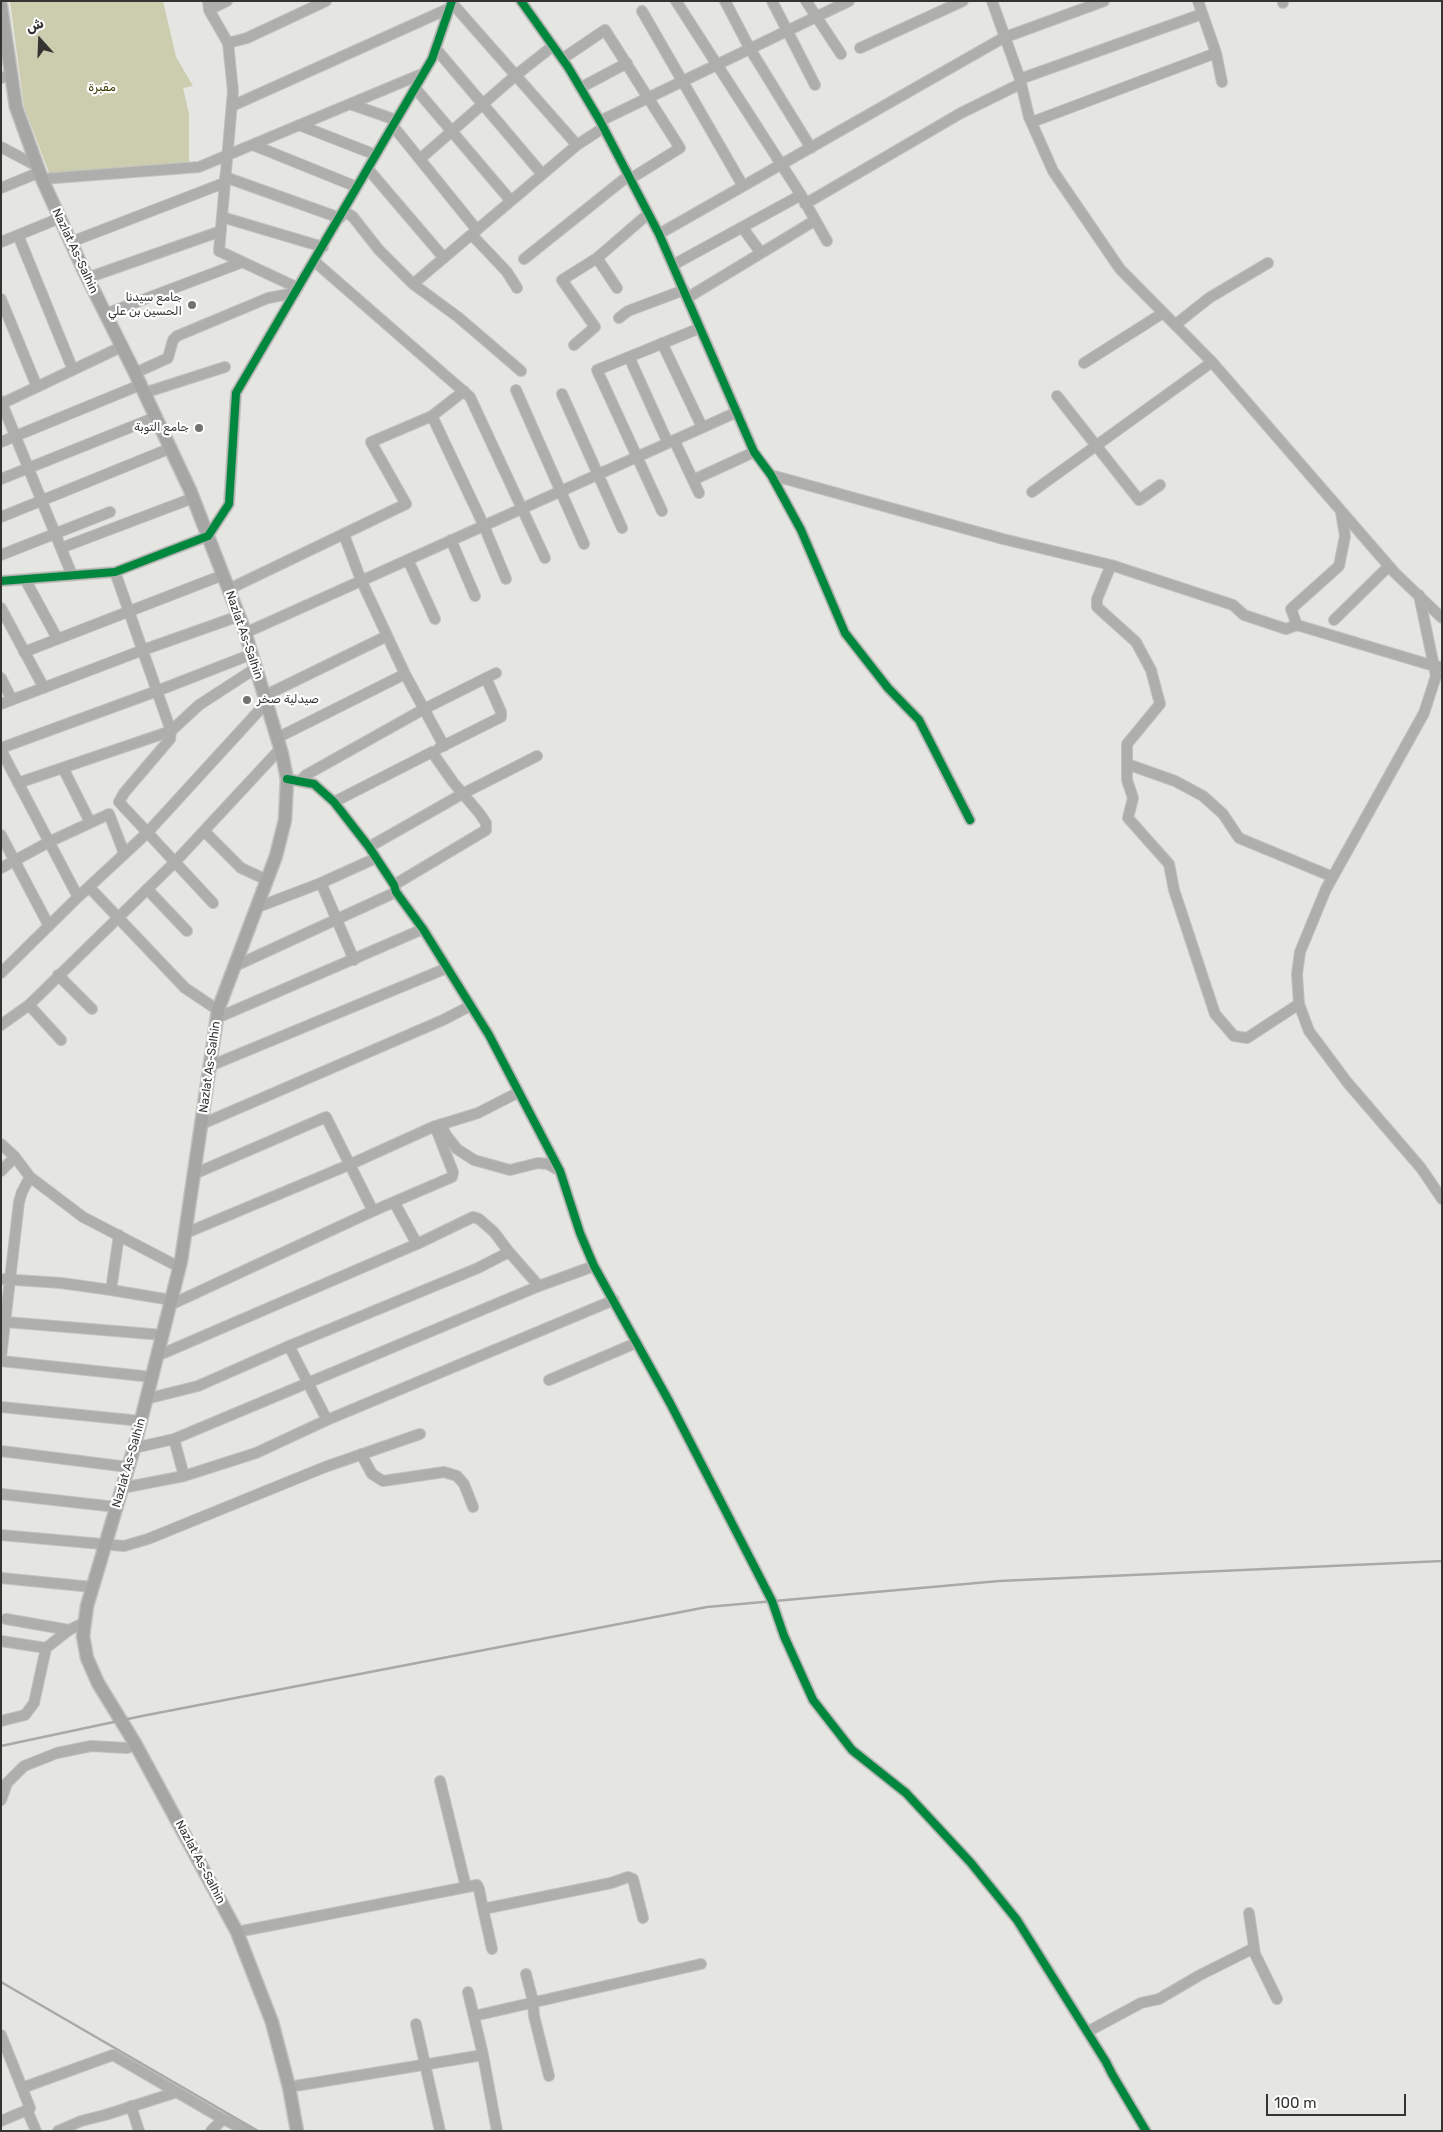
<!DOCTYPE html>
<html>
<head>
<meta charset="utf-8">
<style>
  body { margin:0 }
  #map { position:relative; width:1443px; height:2132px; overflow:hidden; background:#e5e5e2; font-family:Rubik,Cairo,sans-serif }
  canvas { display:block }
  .frame { position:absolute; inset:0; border:2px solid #343532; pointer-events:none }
  .north { position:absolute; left:15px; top:15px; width:50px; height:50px; -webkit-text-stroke:4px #fff; paint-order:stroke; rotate:340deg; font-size:14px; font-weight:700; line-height:20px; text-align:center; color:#343532 }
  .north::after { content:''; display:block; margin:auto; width:18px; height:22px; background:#343532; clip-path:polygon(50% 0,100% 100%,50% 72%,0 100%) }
  .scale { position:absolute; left:1266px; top:2094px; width:140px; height:22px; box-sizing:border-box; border:2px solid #343532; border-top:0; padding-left:6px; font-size:15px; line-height:18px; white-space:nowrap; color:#343532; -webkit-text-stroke:4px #fff; paint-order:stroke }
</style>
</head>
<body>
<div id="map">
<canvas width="1443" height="2132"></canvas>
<div class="frame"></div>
<div class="north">ش</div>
<div class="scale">100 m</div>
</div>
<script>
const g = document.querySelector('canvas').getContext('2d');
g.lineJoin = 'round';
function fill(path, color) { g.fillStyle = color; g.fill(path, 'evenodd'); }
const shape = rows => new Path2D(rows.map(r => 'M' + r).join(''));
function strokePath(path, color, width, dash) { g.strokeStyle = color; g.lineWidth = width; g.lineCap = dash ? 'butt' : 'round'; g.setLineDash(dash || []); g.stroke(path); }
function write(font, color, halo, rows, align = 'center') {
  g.font = font + ' Rubik,Cairo,sans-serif'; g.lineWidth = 4.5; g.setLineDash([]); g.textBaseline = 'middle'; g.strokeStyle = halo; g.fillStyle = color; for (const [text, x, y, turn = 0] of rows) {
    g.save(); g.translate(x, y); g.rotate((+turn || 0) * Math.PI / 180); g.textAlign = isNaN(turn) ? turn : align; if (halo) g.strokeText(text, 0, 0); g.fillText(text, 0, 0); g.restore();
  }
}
fill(shape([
  [10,1,163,1,176,57,193,86,183,88,189,114,189,165,50,175,24,107]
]), '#cbcdae');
const minor = shape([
  [208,1,209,10,228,43,233,91,219,251,298,288],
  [521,1,568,67,600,121,659,234,754,452,771,475,801,530,845,633,888,688,919,720,970,820],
  [676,1,801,195,827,241],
  [725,1,750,49,811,148],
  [772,1,815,85],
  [806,1,841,54],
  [992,1,1020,79,1029,117,1053,171,1120,269,1212,362,1395,573,1442,618],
  [1198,1,1216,53,1222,82],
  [1283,1,1283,3],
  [452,3,577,145],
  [209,10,227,1],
  [642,11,743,186],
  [228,43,247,38,326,1],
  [860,48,963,1],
  [436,49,542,174],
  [562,59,605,30,680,148,630,179],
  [1,78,11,75],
  [1020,79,1202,14],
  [415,88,511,201],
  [580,88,627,63],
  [350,104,396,120],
  [232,106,450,8],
  [600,121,849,1],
  [1032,122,1216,53],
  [299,125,376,155],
  [393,126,477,230],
  [253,145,357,187],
  [1,147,37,166],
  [420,159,516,75,553,46],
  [368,169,444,258],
  [225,177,340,218],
  [42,179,199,167,424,73],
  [1,188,40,172],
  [805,204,961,113,1020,84],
  [344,211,353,217,379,250,413,284,577,145,603,128],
  [222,217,323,247],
  [742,227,761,253],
  [659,234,1003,38,1104,1],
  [18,235,73,370],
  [472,235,507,272,517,288],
  [1,242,60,218],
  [71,242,224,183],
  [597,258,617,288],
  [524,259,628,176],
  [314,261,470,397,545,558],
  [673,265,801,195],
  [87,278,221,231],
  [413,284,458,317,521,371],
  [687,298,814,221],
  [1,299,37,387],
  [105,314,243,262],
  [619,318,628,311,684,290],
  [1175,325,1209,298,1268,263],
  [662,343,702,427],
  [574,345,595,327,562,280,597,258,648,214],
  [629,357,668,443],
  [1084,363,1163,313],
  [135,373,168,358,173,340,177,336,268,298,295,293],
  [516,390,584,544],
  [144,393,225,367],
  [562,394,622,528],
  [1057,396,1139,500,1160,485],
  [1,401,72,575],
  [1,404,121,347],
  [432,416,484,526,506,579],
  [674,440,699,493],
  [1,442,140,385],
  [771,475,1003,539,1111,565,1233,605,1244,615,1286,629,1297,625,1434,666,1442,667],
  [1,479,156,417],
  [693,480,754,452],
  [1032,492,1212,362],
  [662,511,597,370,700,328],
  [1,517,171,448],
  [344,535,361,580,405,674,444,746],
  [451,540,475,596],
  [61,548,193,498],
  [1,555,110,512],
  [408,560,435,619],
  [1111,565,1097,599,1097,607,1136,642,1151,670,1160,704,1127,744,1127,780,1133,798,1128,818,1169,864,1174,890,1215,1014,1234,1036,1247,1038,1299,1004],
  [1,581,115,572,208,536,229,504,236,393,432,59,452,1],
  [26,581,57,638],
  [229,589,406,504,371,442,432,416,464,391],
  [1419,595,1436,676,1424,713,1326,889,1300,952,1297,974,1299,1004,1309,1031,1347,1082,1421,1168,1442,1199],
  [1,608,44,688],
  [1334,620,1389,566],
  [1297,625,1291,609,1339,566,1345,536,1341,512],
  [245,633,737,412],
  [24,652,223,575],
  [1,678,12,700],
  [264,696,387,636],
  [1,704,143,650,239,616],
  [277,738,405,674],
  [1,748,157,691,252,654],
  [439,748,501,717,501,712,486,678],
  [1,750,78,897],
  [1127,764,1175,781,1203,796,1223,814,1239,838,1333,877],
  [63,768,90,822],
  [287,779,314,784,334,802,369,847,394,885,396,892,423,929,489,1035,560,1171,580,1233,594,1266,670,1403,772,1601,784,1636,813,1700,852,1750,906,1793,971,1863,1017,1920,1106,2062,1112,2074,1146,2131],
  [300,781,306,775,424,709,496,673],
  [18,783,171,731,115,572],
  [334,802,432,752,453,782,480,814,486,823,486,830,394,885],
  [204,831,241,868,267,880],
  [1,835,49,926],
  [369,847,464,793,537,756],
  [1,868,49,842,109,814,124,853],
  [321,883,354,960],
  [89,887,185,988,218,1010],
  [147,889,187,931],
  [213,903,119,802,124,793,170,739,171,731,199,705,256,668],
  [258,907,321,883,376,858],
  [233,967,396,892],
  [1,973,78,897,147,833,266,703],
  [58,975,92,1009],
  [29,1005,61,1040],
  [217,1018,423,929],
  [1,1025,29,1005,175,862,281,748],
  [210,1066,447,968],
  [202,1124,443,1020,470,1006],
  [441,1124,446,1135,457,1149,474,1160,510,1170,538,1163,548,1164,560,1171],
  [436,1126,478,1113,519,1092],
  [1,1144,15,1157,30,1177,83,1217,179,1267],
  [1,1171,15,1157],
  [194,1174,326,1117,373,1211],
  [394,1202,417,1244],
  [1,1279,61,1283,111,1290,119,1235],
  [111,1290,171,1300],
  [170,1305,373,1211,452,1177,453,1172,435,1126,351,1164,186,1233],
  [6,1322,163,1335],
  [289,1346,327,1420],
  [157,1356,417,1244,473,1217,479,1219,494,1232,509,1252,539,1286],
  [1,1357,19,1202,22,1192,30,1177],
  [1,1361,152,1377],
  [549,1380,636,1343],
  [146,1399,198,1386,289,1346,478,1268,509,1252],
  [1,1407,141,1421],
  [174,1439,184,1476],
  [134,1448,174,1439,539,1286,594,1266],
  [1,1451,128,1467],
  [361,1454,372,1474,383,1481,444,1472,457,1476,464,1484,473,1507],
  [122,1488,184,1476,256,1453,327,1420,614,1300],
  [1,1494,116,1507],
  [1,1535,124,1546,148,1539,325,1467,420,1434],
  [1,1578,92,1587],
  [6,1619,69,1630],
  [1,1641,46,1648],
  [1,1721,25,1715,34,1703,46,1648,69,1630,85,1622],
  [440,1781,466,1887],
  [1,1800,7,1783,24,1766,57,1753,91,1746,127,1748,136,1745],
  [483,1909,492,1949],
  [1249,1913,1255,1954,1277,1999],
  [237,1932,477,1885,479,1889,483,1909,611,1883,628,1877,633,1879,643,1918],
  [526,1974,533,2001,534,2016,549,2076],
  [468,1992,483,2055,497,2131],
  [474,2016,701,1964],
  [416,2024,440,2131],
  [1087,2032,1141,2003,1159,1999,1200,1975,1254,1948],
  [1,2035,30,2108,27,2110,36,2131],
  [289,2087,483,2055],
  [22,2088,113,2055,223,2119,248,2131],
  [131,2106,139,2131],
  [1,2121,27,2110],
  [58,2131,81,2121,105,2115,177,2092],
  [211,2131,223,2119]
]);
const major = shape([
  [1,6,16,107,42,179,83,269,135,373,190,490,244,629,282,754,287,779,285,820,276,856,218,1010,181,1261,134,1448,87,1606,83,1636,87,1658,98,1683,136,1745,237,1932,272,2022,289,2087,297,2131]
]);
strokePath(minor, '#c1c1c0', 12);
strokePath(major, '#c1c1c0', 15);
strokePath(minor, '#aeaeac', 10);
strokePath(major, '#a6a6a5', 12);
strokePath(shape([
  [1,1746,142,1716,707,1607,999,1581,1442,1561],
  [1,1982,258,2131]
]), '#a9a9a6', 2.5);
strokePath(shape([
  [521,1,568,67,600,121,659,234,754,452,771,475,801,530,845,633,888,688,919,720,970,820],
  [1,581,115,572,208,536,229,504,236,393,432,59,452,1],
  [287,779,314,784,334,802,369,847,394,885,396,892,423,929,489,1035,560,1171,580,1233,594,1266,670,1403,772,1601,784,1636,813,1700,852,1750,906,1793,971,1863,1017,1920,1106,2062,1112,2074,1146,2131]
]), '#00873e', 8);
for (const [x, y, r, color] of [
  [192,305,5,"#727370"],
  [199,428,5,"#727370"],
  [247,700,5,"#727370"]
]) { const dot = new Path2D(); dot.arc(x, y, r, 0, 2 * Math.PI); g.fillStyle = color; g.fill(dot); strokePath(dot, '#fff', 2); }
write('12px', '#393a00', '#fff', [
  ["مقبرة",102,88]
]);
write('12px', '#343532', '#fff', [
  ["Nazlat As-Salhin",75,251,65],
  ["Nazlat As-Salhin",244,635,71],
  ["Nazlat As-Salhin",210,1067,-82],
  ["Nazlat As-Salhin",129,1463,-74],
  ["Nazlat As-Salhin",200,1862,62]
]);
write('12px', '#343532', '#fff', [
  ["جامع سيدنا",182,298],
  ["الحسين بن علي",182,312],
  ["جامع التوبة",189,428],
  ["صيدلية صخر",257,700,"left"]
], 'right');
</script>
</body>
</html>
